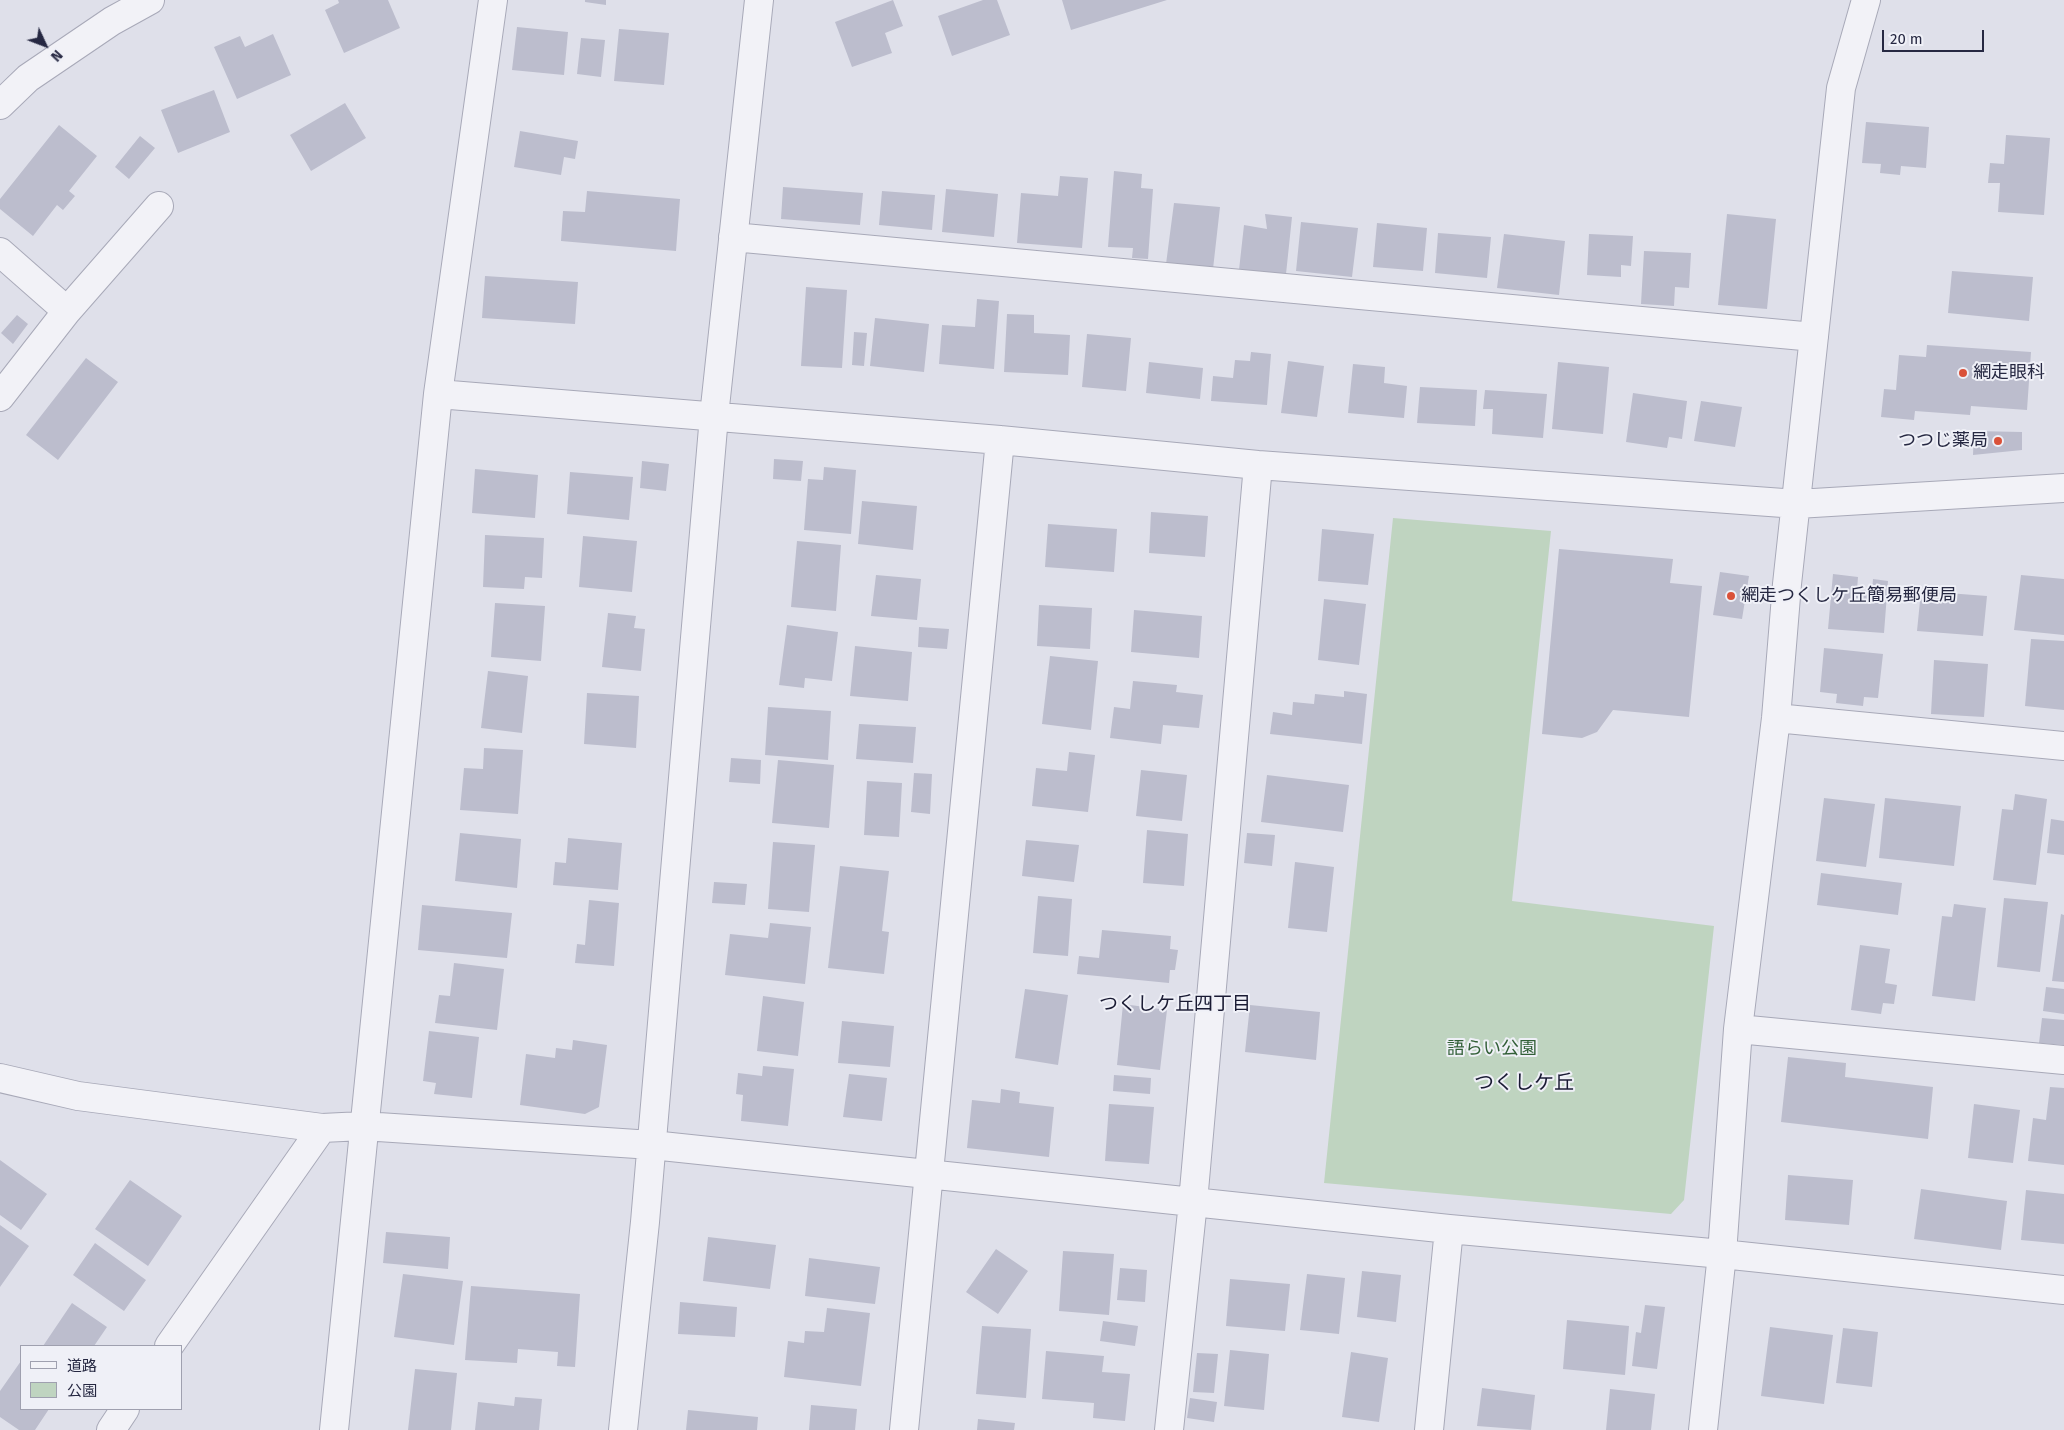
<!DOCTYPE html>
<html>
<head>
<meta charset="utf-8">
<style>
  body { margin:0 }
  #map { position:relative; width:2064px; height:1430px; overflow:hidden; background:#dfe0ea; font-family:"Fira Sans","Noto Sans JP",sans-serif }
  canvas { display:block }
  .legend { position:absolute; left:20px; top:1345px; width:162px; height:65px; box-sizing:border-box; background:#eff0f7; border:1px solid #9fa0af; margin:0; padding:6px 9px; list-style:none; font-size:15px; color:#262842 }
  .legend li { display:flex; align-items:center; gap:10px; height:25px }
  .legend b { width:25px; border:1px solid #9fa0af }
  .north { position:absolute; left:20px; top:20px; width:50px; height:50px; -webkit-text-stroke:4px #eff0f7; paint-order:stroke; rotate:133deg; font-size:14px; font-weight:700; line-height:20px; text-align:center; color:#262842 }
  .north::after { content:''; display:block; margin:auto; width:18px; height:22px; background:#262842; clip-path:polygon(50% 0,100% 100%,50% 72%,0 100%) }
  .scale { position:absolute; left:1882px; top:30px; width:102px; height:22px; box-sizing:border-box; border:2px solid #262842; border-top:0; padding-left:6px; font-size:15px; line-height:18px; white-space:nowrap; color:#262842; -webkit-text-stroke:4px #eff0f7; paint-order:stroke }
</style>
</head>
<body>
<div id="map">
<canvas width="2064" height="1430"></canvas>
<ul class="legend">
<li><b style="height:6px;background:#f2f2f7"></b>道路</li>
<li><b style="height:14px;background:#bfd4c0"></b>公園</li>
</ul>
<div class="north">N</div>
<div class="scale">20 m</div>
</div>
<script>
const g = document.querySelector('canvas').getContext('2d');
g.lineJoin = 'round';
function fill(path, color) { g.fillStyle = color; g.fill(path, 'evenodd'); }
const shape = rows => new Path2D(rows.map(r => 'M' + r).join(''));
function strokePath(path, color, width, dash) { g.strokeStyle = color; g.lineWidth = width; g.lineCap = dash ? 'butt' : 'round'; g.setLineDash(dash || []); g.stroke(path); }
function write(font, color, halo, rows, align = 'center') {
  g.font = font + ' "Fira Sans","Noto Sans JP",sans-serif'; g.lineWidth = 4; g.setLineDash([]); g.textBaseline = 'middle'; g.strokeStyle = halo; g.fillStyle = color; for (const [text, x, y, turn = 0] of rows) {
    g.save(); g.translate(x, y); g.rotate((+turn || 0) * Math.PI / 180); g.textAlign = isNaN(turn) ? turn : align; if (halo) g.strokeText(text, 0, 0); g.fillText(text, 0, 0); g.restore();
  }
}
fill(shape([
  [1393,518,1551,531,1512,901,1714,926,1684,1200,1671,1214,1324,1183]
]), '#bfd4c0');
fill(shape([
  [338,0,388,0,400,28,344,53,325,10,339,3],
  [585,0,606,0,606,5,585,2],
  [893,0,903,26,885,33,892,53,852,67,835,22],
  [983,0,997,0,1010,35,952,56,938,16],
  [1062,0,1167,0,1071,30],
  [517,27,568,32,564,75,512,70],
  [619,29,669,33,664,85,614,81],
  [273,34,291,75,237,99,214,47,240,36,245,47],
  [581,38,605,40,601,77,577,74],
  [214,90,230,132,178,153,161,110],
  [345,103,366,138,311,171,290,135],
  [1866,122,1929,127,1926,168,1901,166,1900,175,1880,173,1881,164,1862,163],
  [59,125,97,156,69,191,75,196,63,210,57,205,33,236,0,209,0,199],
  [520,131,578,141,575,159,564,157,561,175,514,167],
  [2006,135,2050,138,2044,215,1998,212,2000,183,1988,183,1990,163,2004,164],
  [140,136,155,148,129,179,115,167],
  [1114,171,1142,174,1141,188,1153,189,1148,259,1132,258,1133,248,1108,247],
  [1060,176,1088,178,1082,248,1017,243,1021,193,1058,196],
  [783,187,863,193,860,225,781,219],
  [946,189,998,194,994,237,942,232],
  [587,191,680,199,676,251,561,241,563,211,585,212],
  [882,191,935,195,932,230,879,225],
  [1174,203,1220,207,1213,269,1166,264],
  [1265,214,1292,217,1286,274,1239,270,1244,225,1267,229],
  [1727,214,1776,219,1767,309,1718,305],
  [1301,222,1358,228,1352,277,1296,271],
  [1377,223,1427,228,1423,271,1373,267],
  [1438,233,1491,237,1487,278,1435,273],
  [1504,234,1565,241,1559,295,1497,288],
  [1589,234,1633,236,1631,266,1621,265,1621,277,1587,275],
  [1644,251,1691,253,1689,288,1675,287,1674,306,1641,304],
  [1952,271,2033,277,2029,321,1948,313],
  [485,276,578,282,575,324,482,318],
  [806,287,847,290,842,368,801,366],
  [977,299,999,301,994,369,939,364,942,325,975,327],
  [1007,314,1034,315,1034,333,1070,335,1068,375,1004,372],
  [17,315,28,324,13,344,1,333],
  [875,318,929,324,924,372,870,366],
  [854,332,867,333,864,366,852,365],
  [1087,334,1131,338,1126,391,1082,387],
  [1927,345,2031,352,2027,410,1971,406,1970,415,1915,411,1914,420,1881,417,1884,389,1896,390,1899,355,1926,357],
  [1251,352,1271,354,1267,405,1211,401,1213,376,1233,378,1235,360,1250,361],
  [86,358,118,382,58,460,26,435],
  [1288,361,1324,366,1317,417,1281,413],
  [1149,362,1203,368,1200,399,1146,393],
  [1558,362,1609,367,1603,434,1552,429],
  [1353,364,1385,367,1384,383,1407,386,1404,418,1348,413],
  [1420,387,1477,390,1475,426,1417,423],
  [1485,390,1547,394,1543,438,1492,434,1493,409,1483,409],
  [1633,393,1687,401,1682,439,1669,437,1667,448,1626,442],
  [1701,401,1742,407,1735,447,1694,441],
  [1974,431,2022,432,2022,450,1973,455],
  [774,459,803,461,801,481,773,479],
  [642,461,669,464,666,491,640,488],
  [824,467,856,470,851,534,804,530,808,479,823,480],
  [475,469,538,475,535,518,472,513],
  [570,472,633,477,629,520,567,514],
  [862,501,917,506,913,550,858,544],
  [1151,512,1208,516,1205,557,1149,553],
  [1048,524,1117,529,1114,572,1045,567],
  [1322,529,1374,534,1368,585,1318,581],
  [485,535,544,538,542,578,525,577,524,589,483,587],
  [583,536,637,541,632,592,579,587],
  [797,541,841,545,836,611,791,607],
  [1559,549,1673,559,1670,583,1702,586,1689,717,1613,710,1597,732,1582,738,1542,734],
  [1720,572,1749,576,1742,619,1713,615],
  [1833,574,1858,577,1857,590,1872,591,1873,579,1888,581,1884,633,1828,629],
  [876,575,921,579,917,620,871,616],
  [2021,575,2064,579,2064,635,2014,630],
  [1921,591,1987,596,1983,636,1917,631],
  [1324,599,1366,604,1359,665,1318,660],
  [495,603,545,606,541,661,491,657],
  [1039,605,1092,608,1090,649,1037,646],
  [1134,610,1202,616,1199,658,1131,652],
  [608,613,636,616,634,628,645,629,641,671,602,667],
  [787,625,838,632,832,681,805,678,804,688,779,685],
  [919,627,949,629,947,649,918,647],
  [2031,639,2064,641,2064,710,2025,706],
  [855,646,912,652,908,701,850,696],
  [1824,648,1883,654,1878,698,1864,697,1863,706,1836,703,1837,694,1820,692],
  [1050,656,1098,661,1091,730,1042,724],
  [1934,660,1988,664,1984,717,1931,714],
  [488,671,528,676,522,733,481,728],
  [1133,681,1177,685,1176,692,1203,695,1199,728,1163,725,1161,744,1110,738,1114,707,1130,709],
  [1344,691,1367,694,1362,744,1270,734,1273,712,1292,715,1293,702,1314,704,1315,694,1344,697],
  [587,693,639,696,636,748,584,744],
  [768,707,831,711,828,760,765,755],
  [859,724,916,727,913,763,856,759],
  [484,748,523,750,518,814,460,810,464,768,483,769],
  [1069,752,1095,755,1088,812,1032,806,1036,768,1067,771],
  [731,758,761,760,760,784,729,782],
  [778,760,834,765,829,828,772,823],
  [1141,770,1187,775,1182,821,1136,816],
  [914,773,932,774,930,814,911,812],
  [1267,775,1349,785,1343,832,1261,822],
  [867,781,902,783,899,837,864,835],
  [2015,794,2047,799,2036,885,1993,880,2002,809,2013,810],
  [1824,798,1875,804,1866,867,1816,861],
  [1885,798,1961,806,1954,866,1879,858],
  [2051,819,2064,821,2064,855,2047,853],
  [1147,830,1188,834,1184,886,1143,883],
  [460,833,521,839,517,888,455,881],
  [1247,833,1275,835,1272,866,1244,863],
  [568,838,622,843,618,890,553,885,555,862,566,863],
  [1026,840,1079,845,1074,882,1022,876],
  [773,842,815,845,809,912,768,909],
  [1295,862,1334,867,1327,932,1288,928],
  [840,866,889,871,882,931,889,932,884,974,828,968],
  [1821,873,1902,883,1898,915,1817,905],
  [714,882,747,884,745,905,712,903],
  [1038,896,1072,899,1068,956,1033,953],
  [2004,898,2048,902,2040,972,1997,967],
  [589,900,619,903,614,966,575,963,577,944,585,945],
  [1954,904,1986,908,1975,1001,1932,996,1942,916,1952,917],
  [422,905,512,913,507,958,418,950],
  [2061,914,2064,915,2064,982,2052,981],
  [770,923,811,927,805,984,725,975,730,934,768,938],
  [1102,930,1171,936,1170,949,1178,950,1175,970,1170,970,1169,983,1077,974,1079,956,1099,958],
  [1860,945,1890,949,1885,983,1897,985,1894,1004,1883,1003,1881,1014,1851,1010],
  [454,963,504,969,497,1030,435,1023,439,995,450,996],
  [2046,987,2064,989,2064,1014,2043,1011],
  [1025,989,1068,995,1058,1065,1015,1058],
  [763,996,804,1002,798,1056,757,1051],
  [1123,1004,1167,1010,1160,1070,1117,1065],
  [1250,1005,1320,1012,1316,1060,1245,1052],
  [2042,1018,2064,1020,2064,1045,2039,1043],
  [842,1021,894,1026,890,1067,838,1063],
  [429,1031,479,1037,472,1098,434,1094,436,1083,423,1081],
  [573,1040,607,1045,599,1107,585,1114,520,1105,526,1054,555,1058,556,1048,572,1050],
  [1788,1057,1846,1063,1845,1077,1933,1087,1928,1139,1781,1122],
  [763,1066,794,1069,788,1126,741,1121,743,1095,736,1094,738,1073,762,1076],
  [849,1074,887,1078,882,1121,843,1117],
  [1114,1075,1151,1078,1150,1094,1113,1091],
  [2050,1087,2064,1088,2064,1165,2028,1161,2033,1118,2046,1120],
  [1001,1089,1020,1092,1019,1103,1054,1107,1049,1157,967,1148,972,1100,1000,1103],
  [1109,1104,1154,1107,1149,1164,1105,1161],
  [1974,1104,2020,1110,2013,1163,1968,1158],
  [0,1160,47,1194,21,1230,0,1215],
  [1788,1175,1853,1180,1849,1225,1785,1220],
  [130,1180,182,1216,148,1266,95,1229],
  [1921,1189,2007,1201,2001,1250,1914,1239],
  [2026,1190,2064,1194,2064,1244,2021,1240],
  [0,1225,29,1246,0,1287],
  [386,1232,450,1237,448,1269,383,1263],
  [708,1237,776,1245,770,1289,703,1281],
  [95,1243,146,1280,124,1311,73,1275],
  [996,1249,1028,1271,998,1314,966,1292],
  [1063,1251,1114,1254,1109,1315,1059,1311],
  [809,1258,880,1267,875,1304,805,1296],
  [1120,1268,1147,1270,1145,1302,1117,1300],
  [1362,1271,1401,1275,1396,1322,1357,1317],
  [403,1274,463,1281,454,1345,394,1337],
  [1307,1274,1345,1278,1339,1334,1300,1330],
  [1230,1279,1290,1284,1285,1331,1226,1326],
  [471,1286,580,1294,575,1367,557,1366,558,1352,518,1349,517,1363,465,1360],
  [680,1302,737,1307,735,1337,678,1334],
  [72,1303,107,1327,94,1346,43,1346],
  [1645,1305,1665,1307,1657,1369,1632,1366,1636,1332,1641,1333],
  [827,1308,870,1313,861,1386,784,1377,788,1341,804,1343,805,1331,824,1332],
  [1567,1320,1629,1326,1625,1375,1563,1369],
  [1103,1321,1138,1326,1135,1346,1100,1341],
  [982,1326,1031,1329,1026,1398,976,1394],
  [1770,1327,1833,1335,1824,1404,1761,1396],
  [1843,1328,1878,1332,1872,1387,1836,1383],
  [1230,1350,1269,1354,1264,1410,1224,1406],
  [1046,1351,1104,1356,1102,1372,1130,1374,1125,1421,1093,1418,1094,1403,1042,1399],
  [1351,1352,1388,1358,1379,1422,1342,1417],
  [1197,1353,1218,1354,1214,1393,1193,1392],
  [21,1361,21,1409,49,1409,35,1430,19,1430,0,1417,0,1391],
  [415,1369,457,1373,451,1430,408,1430],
  [1482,1388,1535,1395,1531,1430,1477,1426],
  [1610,1389,1655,1394,1651,1430,1606,1430],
  [515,1397,542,1399,539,1430,475,1430,478,1402,514,1406],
  [1190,1398,1217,1402,1214,1422,1187,1418],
  [811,1405,857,1409,855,1430,809,1430],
  [688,1410,758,1417,757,1430,686,1430],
  [978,1419,1015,1423,1014,1430,977,1430]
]), '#bcbdcd');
const minor = shape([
  [0,105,28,78,112,21,150,0],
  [733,237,1814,337],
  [0,252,67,311,0,397],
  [67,311,159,206],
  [438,394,1000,440,1258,465,1797,504,2064,488],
  [1776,718,2064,746],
  [1738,1029,2064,1060],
  [0,1078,78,1096,322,1128,363,1126,652,1145,1449,1229,1722,1254,2064,1290],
  [169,1346,322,1128],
  [111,1430,125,1409],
  [334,1430,438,394,493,0],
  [623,1430,645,1222,714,416,759,0],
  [904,1430,1000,440],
  [1169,1430,1193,1202,1258,465],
  [1429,1430,1449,1229],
  [1703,1430,1722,1254,1738,1029,1776,718,1787,584,1841,88,1866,0]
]);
strokePath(minor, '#a8a9b8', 30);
strokePath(minor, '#f2f2f7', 28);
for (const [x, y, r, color] of [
  [1963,373,5,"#da5139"],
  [1998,441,5,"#da5139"],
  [1731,596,5,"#da5139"]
]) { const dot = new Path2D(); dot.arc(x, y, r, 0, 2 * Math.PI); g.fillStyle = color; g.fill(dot); strokePath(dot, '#eff0f7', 2); }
write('18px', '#262842', '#eff0f7', [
  ["網走眼科",1973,373],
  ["つつじ薬局",1988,441,"right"],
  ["網走つくしケ丘簡易郵便局",1741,596]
], 'left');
write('18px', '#325f37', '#eff0f7', [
  ["語らい公園",1492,1049]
]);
write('19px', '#191a33', '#eff0f7', [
  ["つくしケ丘四丁目",1175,1005]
]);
write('20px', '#191a33', '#eff0f7', [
  ["つくしケ丘",1524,1083]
]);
</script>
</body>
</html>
